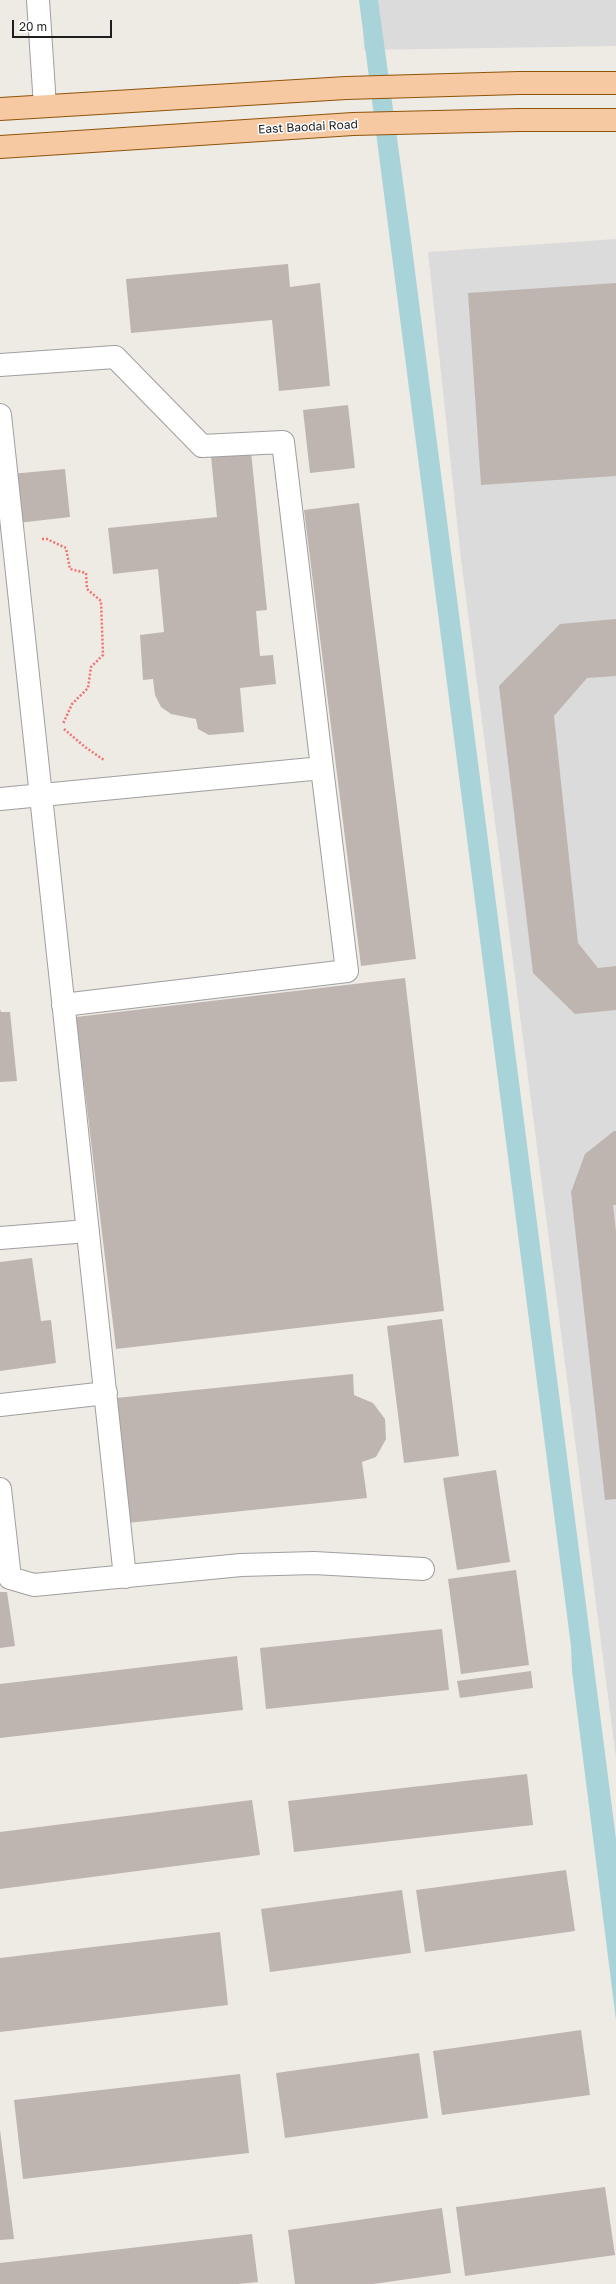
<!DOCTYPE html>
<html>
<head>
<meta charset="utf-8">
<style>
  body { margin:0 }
  #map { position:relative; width:616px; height:2284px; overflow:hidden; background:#eeeae4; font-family:"Golos Text",sans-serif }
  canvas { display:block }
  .scale { position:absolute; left:12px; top:20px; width:100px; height:18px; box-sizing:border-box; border:2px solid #1e1e1e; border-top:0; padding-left:5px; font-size:12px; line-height:14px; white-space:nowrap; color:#1e1e1e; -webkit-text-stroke:3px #fff; paint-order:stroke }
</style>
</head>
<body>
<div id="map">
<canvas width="616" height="2284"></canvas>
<div class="scale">20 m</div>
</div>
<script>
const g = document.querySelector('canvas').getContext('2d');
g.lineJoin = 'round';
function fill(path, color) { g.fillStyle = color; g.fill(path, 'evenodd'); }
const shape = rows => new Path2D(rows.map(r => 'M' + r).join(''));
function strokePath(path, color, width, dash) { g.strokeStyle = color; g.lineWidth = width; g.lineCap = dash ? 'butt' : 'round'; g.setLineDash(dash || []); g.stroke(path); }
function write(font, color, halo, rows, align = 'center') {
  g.font = font + ' "Golos Text",sans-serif'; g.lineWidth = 3; g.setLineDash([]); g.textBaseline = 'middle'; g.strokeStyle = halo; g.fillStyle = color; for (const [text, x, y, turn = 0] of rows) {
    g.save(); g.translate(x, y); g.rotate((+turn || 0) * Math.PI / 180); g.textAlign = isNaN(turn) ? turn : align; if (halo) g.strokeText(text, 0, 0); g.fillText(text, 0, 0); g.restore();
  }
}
fill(shape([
  [362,0,616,0,616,46,364,50],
  [616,239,616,1758,461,559,428,252]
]), '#dcdbdb');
fill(shape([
  [359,0,378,0,411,240,616,1839,616,2020,572,1671,571,1646]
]), '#a7d3d9');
fill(shape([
  [288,264,290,287,320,283,330,386,279,391,272,320,131,333,126,279],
  [616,283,616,476,481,485,468,293],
  [348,405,355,468,310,473,303,410],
  [251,452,267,610,256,611,260,656,273,655,276,684,240,688,244,732,209,735,198,729,196,719,171,714,161,707,155,695,153,679,143,680,140,635,164,632,158,569,113,574,108,528,217,517,211,456],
  [65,469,70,517,0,525,0,475],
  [359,503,416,959,361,966,304,510],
  [616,619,616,676,587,678,554,716,578,943,598,968,616,966,616,1010,575,1014,533,973,499,686,560,624],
  [405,978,444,1311,116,1349,76,1017],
  [0,1009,1,1012,10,1012,17,1081,0,1082],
  [614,1131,616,1131,616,1205,613,1205,616,1232,616,1499,605,1500,571,1192,585,1154],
  [32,1258,41,1321,51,1320,56,1363,0,1371,0,1262],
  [442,1319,459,1456,404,1463,387,1326],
  [353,1374,354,1395,373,1403,385,1419,386,1439,376,1457,362,1462,367,1498,127,1523,116,1398],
  [496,1470,510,1562,457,1570,443,1478],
  [516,1570,529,1665,461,1674,448,1579],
  [0,1592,7,1592,15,1646,0,1648],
  [442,1629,449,1690,266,1709,260,1648],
  [237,1656,243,1710,0,1738,0,1684],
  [531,1671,533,1688,460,1698,457,1681],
  [527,1774,533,1825,294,1852,288,1801],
  [252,1800,260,1855,0,1889,0,1832],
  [566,1870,575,1931,425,1952,416,1890],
  [402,1890,411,1953,270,1972,261,1909],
  [220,1932,228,2005,0,2032,0,1958],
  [581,2030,590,2095,442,2115,433,2051],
  [419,2053,428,2118,285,2138,276,2073],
  [240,2074,249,2153,23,2179,14,2100],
  [0,2130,14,2239,0,2240],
  [605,2187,615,2255,465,2276,456,2207],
  [442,2208,451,2273,373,2284,295,2284,288,2230],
  [252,2234,258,2282,238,2284,0,2284,0,2263]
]), '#beb5b1');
const minor = shape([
  [38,0,45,106],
  [0,365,115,357,202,446,283,442,322,768,0,799],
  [0,415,125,1577],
  [63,1005,347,971,322,768],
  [0,1238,88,1231],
  [0,1405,106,1393],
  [0,1489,10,1578,34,1585,241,1565,314,1563,423,1569]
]);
const major = shape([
  [0,109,346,88,519,83,616,83],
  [0,147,353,124,519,120,616,120]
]);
strokePath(minor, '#9f9f9f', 24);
strokePath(major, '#8e5409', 24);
strokePath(shape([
  [42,539,47,539,66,548,70,569,86,573,87,589,101,601,103,655,91,667,88,688,72,704,63,724],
  [64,729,85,747,104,760]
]), '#f17273', 2.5, [2, 2]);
strokePath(minor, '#fff', 22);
strokePath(major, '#f6c9a2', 22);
write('12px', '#1e1e1e', '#fff', [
  ["East Baodai Road",308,127,-3]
]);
</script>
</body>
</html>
